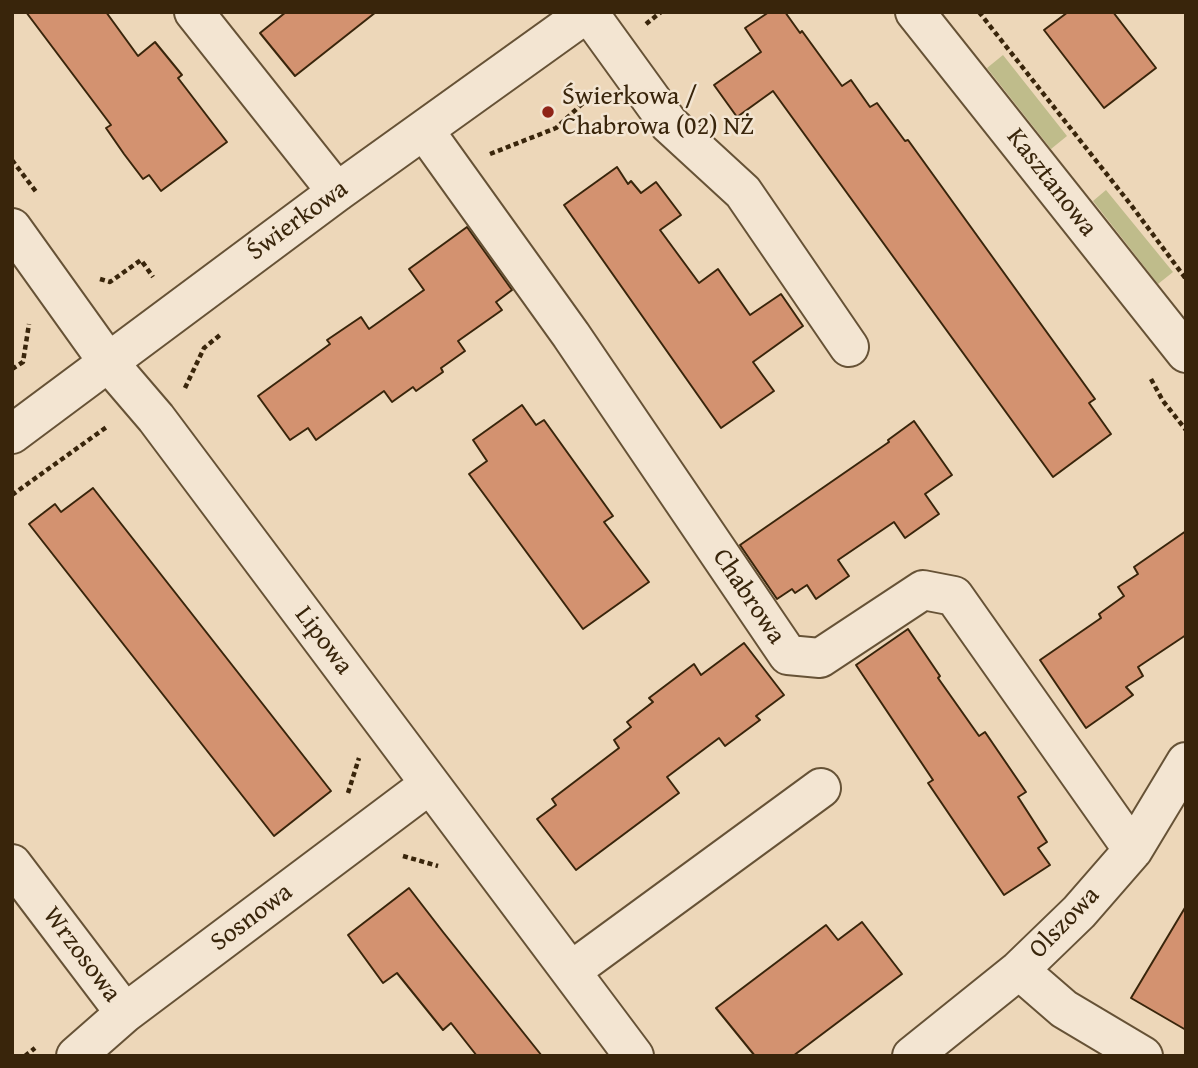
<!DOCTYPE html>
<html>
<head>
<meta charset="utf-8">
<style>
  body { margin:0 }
  #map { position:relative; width:1198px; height:1068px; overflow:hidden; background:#edd7b9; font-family:"Gentium Book Plus",serif }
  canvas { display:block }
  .frame { position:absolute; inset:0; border:14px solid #39250b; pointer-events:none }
</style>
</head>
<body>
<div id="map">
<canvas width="1198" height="1068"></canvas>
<div class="frame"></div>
</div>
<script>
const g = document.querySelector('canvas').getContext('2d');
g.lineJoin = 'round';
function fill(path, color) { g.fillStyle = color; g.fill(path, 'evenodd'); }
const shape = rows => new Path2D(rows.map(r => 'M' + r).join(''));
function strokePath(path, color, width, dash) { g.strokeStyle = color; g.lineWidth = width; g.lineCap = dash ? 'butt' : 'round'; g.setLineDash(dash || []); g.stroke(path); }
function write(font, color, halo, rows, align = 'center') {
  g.font = font + ' "Gentium Book Plus",serif'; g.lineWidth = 5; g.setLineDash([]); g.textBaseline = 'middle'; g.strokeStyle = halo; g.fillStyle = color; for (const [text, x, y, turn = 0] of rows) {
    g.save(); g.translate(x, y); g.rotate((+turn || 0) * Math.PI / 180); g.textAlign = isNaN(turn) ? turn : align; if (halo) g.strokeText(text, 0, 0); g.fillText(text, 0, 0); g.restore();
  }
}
fill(shape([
  [1003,55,1067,136,1051,149,987,68],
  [1106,190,1173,272,1158,284,1093,201]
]), '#bfbc8b');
const building = shape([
  [26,12,106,12,138,56,155,42,182,75,178,78,227,142,161,191,149,175,143,179,124,154,106,128,111,125,26,12],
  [286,12,376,12,295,76,260,33,286,12],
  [769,12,785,12,800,33,802,31,842,86,851,80,870,107,877,103,905,141,908,140,1095,399,1089,403,1111,434,1053,477,773,91,737,117,714,85,761,52,745,28,769,12],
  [1068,12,1113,12,1156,68,1104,108,1044,30,1068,12],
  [617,167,628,184,631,181,641,193,656,182,681,215,660,230,699,283,718,269,750,315,781,294,803,326,753,362,774,391,721,428,564,205,617,167],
  [467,227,512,290,496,302,502,310,458,341,465,351,441,368,443,372,416,391,413,387,392,402,384,391,316,440,308,428,290,440,258,396,330,344,327,340,361,317,369,329,424,290,409,269,467,227],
  [522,405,536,425,544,420,613,516,604,522,649,582,583,629,469,474,487,461,473,440,522,405],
  [914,421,952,475,925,494,939,514,905,538,894,522,838,560,849,576,816,599,807,585,795,593,792,589,777,599,740,545,889,442,888,440,914,421],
  [93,488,331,791,274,836,29,524,55,504,61,512,93,488],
  [1186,531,1186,635,1138,667,1143,676,1126,687,1133,695,1086,728,1040,660,1101,618,1099,614,1124,596,1118,587,1138,574,1134,567,1186,531],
  [908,629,940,676,938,678,979,736,985,732,1026,792,1018,797,1047,842,1038,848,1050,865,1004,895,928,783,933,780,856,665,908,629],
  [744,643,784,695,756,716,760,720,725,746,719,738,667,777,679,793,576,870,537,819,556,805,552,799,619,748,614,740,631,727,627,722,653,702,649,698,694,664,701,675,744,643],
  [409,888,443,932,542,1056,477,1056,451,1023,443,1030,397,973,383,983,348,935,409,888],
  [1186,906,1186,1030,1131,998,1186,906],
  [862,922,902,974,793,1056,755,1056,716,1008,826,925,838,940,862,922]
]);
fill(building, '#d39270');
strokePath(building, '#39250b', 2);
const minor = shape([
  [194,12,337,192],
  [588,12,669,124,743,192,849,347],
  [915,12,1186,353],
  [424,130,571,335,788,655,820,658,923,590,954,596,1133,850],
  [12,228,108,362,156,418,634,1056],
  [12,434,337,192,588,12],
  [12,864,125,1013],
  [1019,970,1064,1009,1143,1056],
  [571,971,821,788],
  [76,1056,125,1013,430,784],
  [912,1056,1019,970,1079,912,1133,850,1186,762]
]);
strokePath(minor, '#665236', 42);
strokePath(shape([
  [979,12,1131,205,1186,279],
  [646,24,661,12],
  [490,154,556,128,595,92],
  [12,160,37,193],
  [100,279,110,282,141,260,153,277],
  [12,369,23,362,29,324],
  [1151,379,1163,401,1186,430],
  [185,388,204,348,220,335],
  [12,495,108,426],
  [348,793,359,758],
  [403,856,438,866],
  [25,1056,35,1048]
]), '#39250b', 4.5, [5, 3.5]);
strokePath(minor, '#f3e5d2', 38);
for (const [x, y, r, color] of [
  [548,112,7,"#8f2418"]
]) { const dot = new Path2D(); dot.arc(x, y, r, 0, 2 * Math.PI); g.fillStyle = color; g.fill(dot); strokePath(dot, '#f3e5d2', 2.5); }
write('26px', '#39250b', '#f3e5d2', [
  ["Świerkowa /",562,97],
  ["Chabrowa (02) NŻ",562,127]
], 'left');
write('26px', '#39250b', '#f3e5d2', [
  ["Kasztanowa",1051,183,52],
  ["Świerkowa",298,221,-36],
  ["Chabrowa",748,597,56],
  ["Lipowa",323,641,53],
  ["Sosnowa",252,918,-37],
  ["Olszowa",1065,923,-46],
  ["Wrzosowa",81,955,53]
]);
</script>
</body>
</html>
